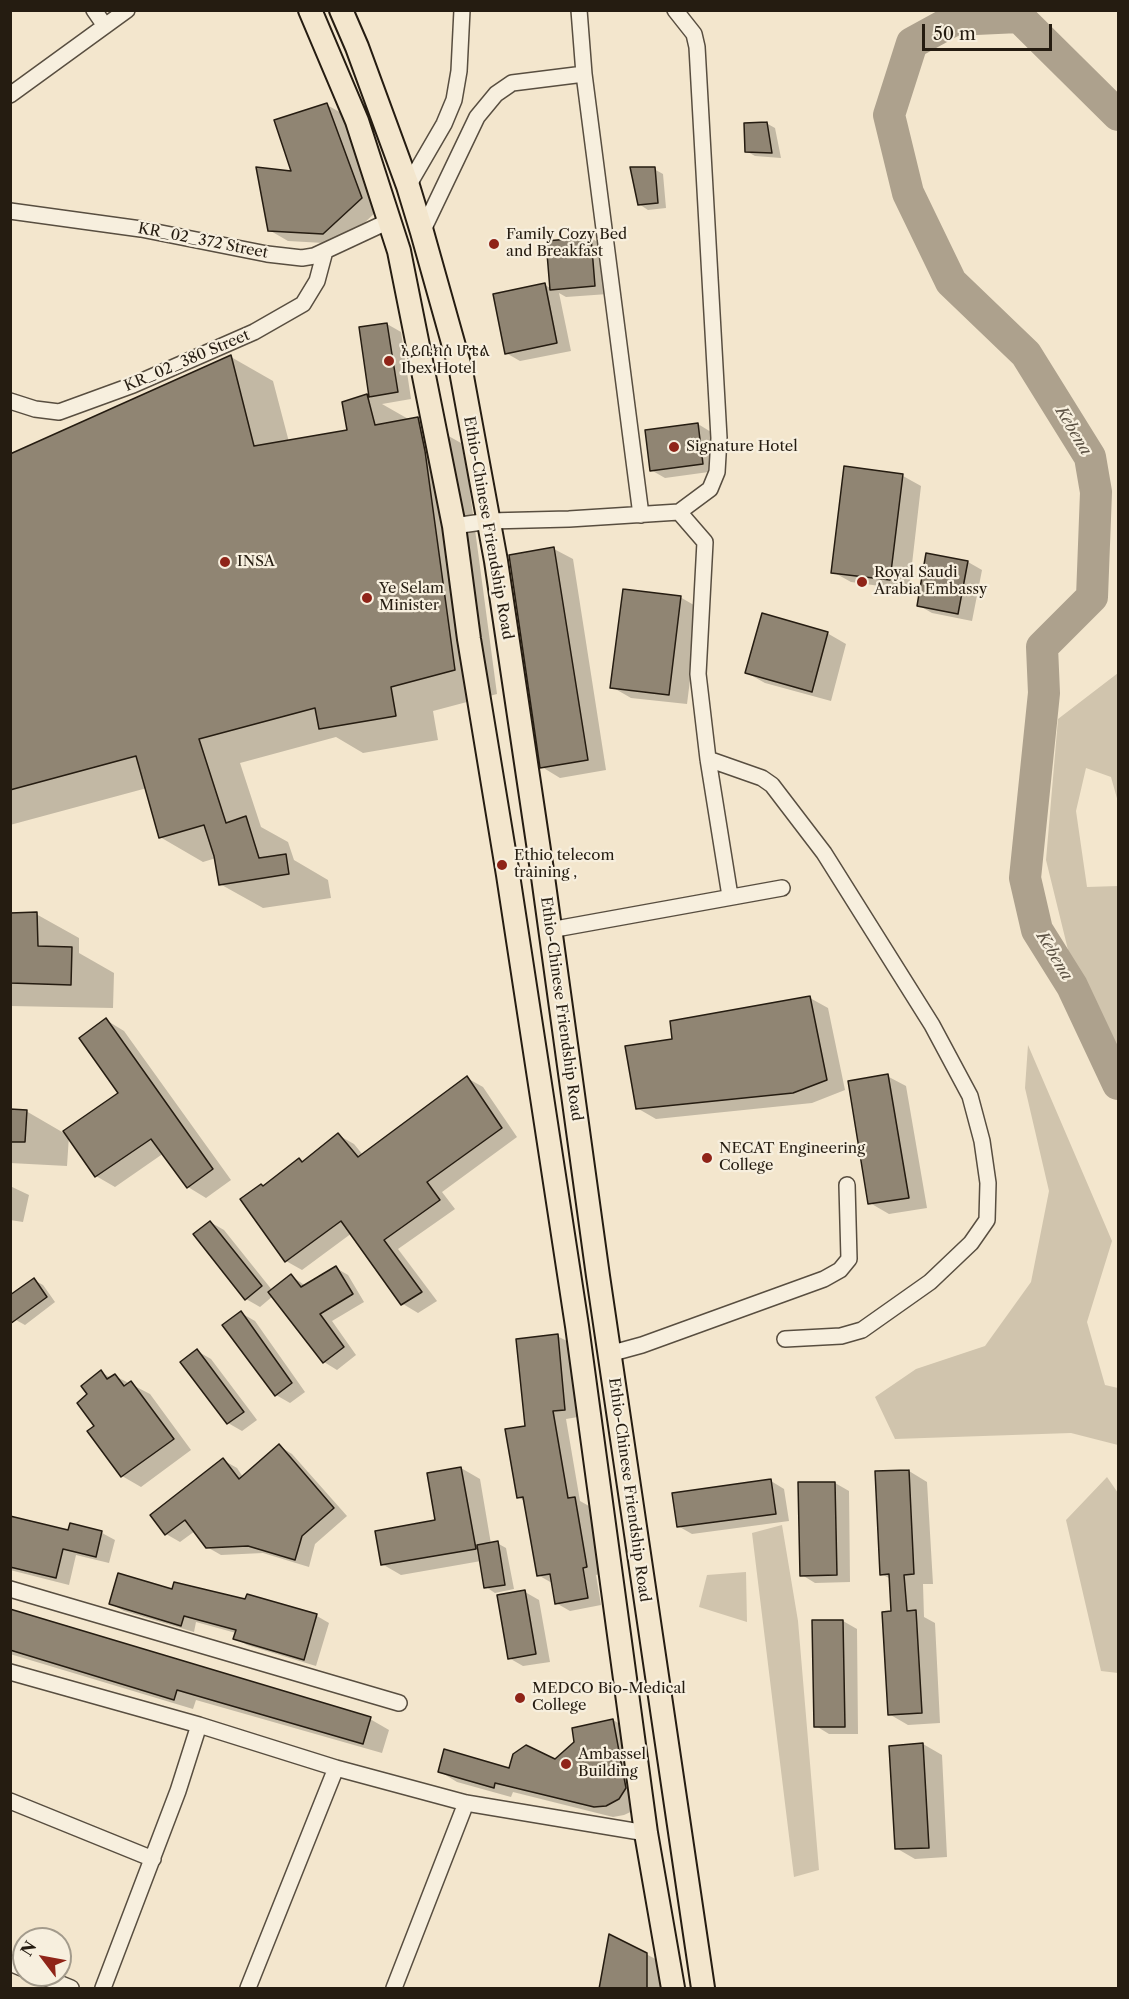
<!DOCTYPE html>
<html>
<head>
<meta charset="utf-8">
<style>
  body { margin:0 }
  #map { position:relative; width:1129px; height:1999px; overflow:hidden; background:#f3e6cd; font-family:"Libre Caslon Text",serif }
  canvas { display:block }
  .frame { position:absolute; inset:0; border:12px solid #251c11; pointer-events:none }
  .north { position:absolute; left:12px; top:1927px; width:60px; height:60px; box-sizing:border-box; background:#f7efde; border:2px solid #a39b8c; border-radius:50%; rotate:302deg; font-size:16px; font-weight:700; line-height:24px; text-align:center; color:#251c11 }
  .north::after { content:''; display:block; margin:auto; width:21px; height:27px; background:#8f2418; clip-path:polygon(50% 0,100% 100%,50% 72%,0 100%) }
  .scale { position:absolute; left:922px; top:24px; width:130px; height:27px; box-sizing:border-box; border:3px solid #251c11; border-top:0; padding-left:8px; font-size:18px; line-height:21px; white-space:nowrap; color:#251c11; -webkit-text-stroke:4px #f7efde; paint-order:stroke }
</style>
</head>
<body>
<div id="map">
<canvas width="1129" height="1999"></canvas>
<div class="frame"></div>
<div class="north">N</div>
<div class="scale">50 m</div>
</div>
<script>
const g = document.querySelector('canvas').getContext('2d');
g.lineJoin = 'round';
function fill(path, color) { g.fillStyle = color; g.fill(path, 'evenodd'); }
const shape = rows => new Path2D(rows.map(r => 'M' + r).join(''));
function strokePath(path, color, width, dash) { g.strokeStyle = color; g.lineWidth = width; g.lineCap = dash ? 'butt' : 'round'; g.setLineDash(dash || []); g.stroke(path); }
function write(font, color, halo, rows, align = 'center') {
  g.font = font + ' "Libre Caslon Text","Noto Serif Ethiopic",serif'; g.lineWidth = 4.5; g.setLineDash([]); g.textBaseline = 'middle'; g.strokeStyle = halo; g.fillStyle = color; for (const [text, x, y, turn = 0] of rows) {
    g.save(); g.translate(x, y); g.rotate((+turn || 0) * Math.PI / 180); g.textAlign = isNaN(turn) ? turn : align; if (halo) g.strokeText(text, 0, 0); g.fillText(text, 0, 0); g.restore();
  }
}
fill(shape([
  [1118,673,1118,802,1111,777,1086,768,1076,811,1087,887,1118,886,1118,1047,1082,1007,1046,860,1058,719],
  [1028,1045,1112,1241,1087,1322,1105,1385,1118,1388,1118,1445,1071,1433,895,1439,875,1397,916,1369,985,1346,1031,1282,1049,1191,1025,1088],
  [1107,1477,1118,1493,1118,1673,1101,1671,1066,1520],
  [782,1525,798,1621,819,1870,794,1877,752,1533],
  [746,1572,747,1622,699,1607,707,1575]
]), '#d0c4ad');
fill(shape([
  [327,105,345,115,379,209,342,244,288,241,269,230,294,173],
  [766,123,775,128,781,158,755,156,746,151],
  [654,169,663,174,666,208,648,210,639,204],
  [591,238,604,246,608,294,566,297,559,293,571,351,520,361,506,353,545,285,552,289],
  [387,324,401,332,411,399,382,404,410,420,418,419,461,443,468,477,497,694,433,711,438,740,363,753,336,737,240,763,261,827,288,842,294,860,328,880,331,898,263,908,220,884,216,858,203,862,160,837,147,788,10,825,10,455,231,357,273,381,289,442,349,431,367,395,371,398,361,329],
  [698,424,711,432,716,471,665,478,651,470],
  [903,476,921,486,909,590,851,582,833,572],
  [554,549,573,559,606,770,560,778,542,767],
  [968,562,982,570,972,621,932,613,918,605],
  [680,597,699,608,687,704,631,698,612,687],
  [827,633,846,644,831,701,765,683,747,673],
  [10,914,36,914,79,938,79,953,114,973,113,1008,10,1006],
  [810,998,828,1008,845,1090,812,1103,656,1119,637,1108,673,1040],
  [106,1020,124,1031,231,1180,206,1198,188,1187,164,1153,115,1187,96,1176,69,1136,67,1166,10,1163,10,1110,26,1111,69,1136,121,1093],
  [887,1076,906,1086,927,1208,889,1214,870,1203],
  [467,1078,483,1087,517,1137,442,1192,455,1209,398,1249,437,1301,418,1313,403,1304,352,1233,302,1270,286,1261,264,1187,299,1160,304,1163,338,1135,354,1144,363,1155],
  [10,1186,29,1195,23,1222,10,1220],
  [210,1222,224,1230,272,1290,291,1276,306,1286,336,1268,348,1275,364,1302,332,1321,356,1355,337,1370,324,1362,273,1296,260,1307,246,1299],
  [34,1280,43,1285,55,1302,25,1325,16,1320],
  [241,1313,255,1321,305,1392,290,1403,276,1395],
  [557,1336,571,1343,578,1417,566,1419,580,1501,589,1506,600,1574,596,1575,601,1605,570,1611,556,1603,552,1583,538,1575,526,1502,518,1497,527,1427],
  [197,1351,211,1359,257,1420,242,1431,228,1423],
  [101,1372,111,1378,115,1376,150,1394,191,1450,141,1487,122,1476,89,1431,96,1426,89,1395],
  [279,1446,292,1454,347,1516,315,1544,309,1567,263,1553,221,1555,207,1547,195,1531,180,1542,166,1534,152,1515,223,1460,237,1468,243,1477],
  [461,1468,480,1479,491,1544,497,1543,506,1548,514,1589,495,1593,486,1587,481,1561,401,1575,382,1564,436,1521],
  [909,1471,927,1482,933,1584,923,1584,924,1617,935,1623,940,1723,908,1725,889,1714,893,1613,891,1579,881,1574],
  [771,1481,784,1489,789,1521,692,1534,678,1526],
  [835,1483,849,1491,850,1582,815,1583,802,1575,800,1484],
  [10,1517,69,1532,71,1525,102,1533,115,1540,109,1563,76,1555,69,1585,10,1570],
  [173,1591,246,1601,248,1596,317,1616,329,1623,316,1666,247,1645,235,1638,236,1633,196,1622,194,1632,124,1611,111,1604],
  [525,1592,539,1600,550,1662,523,1666,509,1658],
  [10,1611,370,1719,389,1730,382,1753,196,1700,193,1709,10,1654],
  [843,1621,857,1629,858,1734,829,1734,816,1726],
  [613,1720,630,1730,637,1809,624,1815,613,1817,513,1792,511,1797,457,1782,439,1771,510,1770,555,1761],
  [923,1744,942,1755,947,1857,915,1859,896,1848],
  [646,1954,661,1962,660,1988,601,1988]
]), '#0003');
strokePath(shape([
  [1118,115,1019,17,954,20,912,43,889,115,908,193,951,282,1026,354,1090,457,1096,492,1092,597,1042,647,1044,693,1025,878,1037,930,1072,986,1118,1084]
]), '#ada18d', 32);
const building = shape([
  [327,103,362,198,323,234,268,231,256,167,291,171,274,120,327,103],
  [767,122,772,153,745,152,744,123,767,122],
  [630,167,655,167,658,203,638,205,630,167],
  [591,237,595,286,550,290,546,241,591,237],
  [545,283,557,343,505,354,493,294,545,283],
  [387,323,398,392,369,397,359,327,387,323],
  [231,355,254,446,347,430,342,402,367,394,375,425,418,417,425,451,455,670,391,687,396,716,319,729,315,708,199,739,226,823,246,816,259,858,286,854,289,874,219,885,214,856,204,825,159,838,136,756,10,790,10,454,231,355],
  [698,423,703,464,650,471,645,430,698,423],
  [844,466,903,474,890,580,831,573,844,466],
  [554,547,588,760,540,768,509,555,554,547],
  [926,553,968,561,958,614,917,606,926,553],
  [623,589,681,596,669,695,610,688,623,589],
  [762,613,828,632,812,692,745,673,762,613],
  [37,912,38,946,72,947,71,985,10,983,10,913,37,912],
  [810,996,827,1080,793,1093,636,1109,625,1046,672,1039,670,1021,810,996],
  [106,1018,213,1169,187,1188,151,1139,95,1177,63,1131,118,1093,79,1038,106,1018],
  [888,1074,909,1198,868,1204,848,1081,888,1074],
  [467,1076,502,1128,427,1182,440,1200,384,1240,422,1292,401,1305,341,1221,285,1262,240,1199,261,1184,263,1186,299,1158,302,1162,338,1133,358,1157,467,1076],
  [10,1109,27,1110,25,1142,10,1142,10,1109],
  [210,1221,262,1286,245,1300,193,1234,210,1221],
  [336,1266,353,1294,320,1314,344,1347,323,1363,268,1292,291,1274,301,1287,336,1266],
  [34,1278,47,1297,10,1324,10,1295,34,1278],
  [241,1311,292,1383,275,1396,222,1325,241,1311],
  [558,1334,565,1410,553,1411,568,1498,575,1497,587,1567,583,1568,588,1598,555,1604,550,1574,537,1576,523,1497,517,1498,505,1429,525,1426,516,1339,558,1334],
  [197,1349,244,1412,227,1424,180,1362,197,1349],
  [101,1370,107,1379,115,1374,124,1386,131,1381,174,1439,121,1477,87,1431,94,1426,77,1403,87,1394,81,1386,101,1370],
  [279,1444,334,1508,302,1536,295,1560,248,1546,206,1548,185,1520,165,1535,150,1515,223,1458,239,1479,279,1444],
  [461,1467,476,1549,381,1565,375,1531,435,1520,427,1473,461,1467],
  [909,1470,914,1574,904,1575,907,1611,916,1610,922,1713,888,1715,882,1612,891,1611,889,1574,880,1575,875,1471,909,1470],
  [771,1479,776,1514,677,1527,672,1493,771,1479],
  [798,1482,835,1482,837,1575,800,1576,798,1482],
  [10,1516,68,1530,70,1523,102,1531,96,1557,63,1549,56,1578,10,1567,10,1516],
  [498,1541,505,1585,484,1588,477,1545,498,1541],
  [118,1573,172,1589,174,1582,245,1599,247,1594,317,1614,304,1660,233,1639,236,1630,184,1616,181,1626,109,1604,118,1573],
  [525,1590,536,1654,508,1659,497,1595,525,1590],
  [10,1609,371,1717,363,1744,177,1690,174,1700,10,1650,10,1609],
  [812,1620,843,1620,845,1727,814,1727,812,1620],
  [613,1719,626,1788,619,1799,606,1806,594,1807,495,1783,494,1788,438,1772,444,1749,509,1768,513,1754,526,1745,555,1759,574,1742,572,1728,613,1719],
  [923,1743,929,1848,895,1849,889,1746,923,1743],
  [609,1934,647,1953,647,1989,599,1989,609,1934]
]);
fill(building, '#908573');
strokePath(building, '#251c11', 1.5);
const street = shape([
  [94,10,105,26],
  [579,10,584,74,641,515],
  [10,95,127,10],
  [408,186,444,124,454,100,459,71,462,10],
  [10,211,141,229,267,254,302,258,314,256,389,221],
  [422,232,477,117,496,94,512,83,584,74],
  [10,401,35,409,59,412,133,385,254,332,303,304,317,281,325,251],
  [679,512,705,542,698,674,708,759,730,896],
  [454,526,489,521,569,519,679,512,710,489,717,472,719,438,697,47,694,34,675,10],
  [708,759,762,778,772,785,824,853,932,1025,970,1096,982,1141,988,1183,987,1220,971,1243,930,1282,862,1330,841,1336,785,1339],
  [550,930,782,888],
  [609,1354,642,1345,824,1279,840,1270,849,1259,847,1185],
  [10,1589,399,1703],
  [10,1672,199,1725,178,1791,103,1988],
  [199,1725,336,1768],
  [10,1801,153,1859],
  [10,1963,24,1969],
  [39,1975,71,1988],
  [248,1988,336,1768,466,1803,646,1833],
  [394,1988,466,1803]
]);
const primary = shape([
  [310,10,357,121,399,251,454,526,469,639,508,875,577,1326,646,1833,673,1988],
  [341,10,357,47,408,186,422,232,461,371,496,561,543,877,598,1276,703,1988]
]);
strokePath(street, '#584e40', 18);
strokePath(primary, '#251c11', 26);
strokePath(street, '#f7efde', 15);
strokePath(primary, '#f3e6cd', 22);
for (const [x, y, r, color] of [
  [494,244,6,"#8f2418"],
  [389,361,6,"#8f2418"],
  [674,447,6,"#8f2418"],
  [225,562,6,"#8f2418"],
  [862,582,6,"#8f2418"],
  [367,598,6,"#8f2418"],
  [502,865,6,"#8f2418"],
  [707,1158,6,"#8f2418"],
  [520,1698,6,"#8f2418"],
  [566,1764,6,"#8f2418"]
]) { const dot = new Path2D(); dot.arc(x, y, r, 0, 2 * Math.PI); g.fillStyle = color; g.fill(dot); strokePath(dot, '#f7efde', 2); }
write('15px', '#251c11', '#f7efde', [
  ["Family Cozy Bed",506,235],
  ["and Breakfast",506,252],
  ["አይቤክስ ሆቴል",401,352],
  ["Ibex Hotel",401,369],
  ["Signature Hotel",686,447],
  ["INSA",237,562],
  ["Royal Saudi",874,573],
  ["Arabia Embassy",874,590],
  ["Ye Selam",379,589],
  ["Minister",379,606],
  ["Ethio telecom",514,856],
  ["training ,",514,873],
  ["NECAT Engineering",719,1149],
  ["College",719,1166],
  ["MEDCO Bio-Medical",532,1689],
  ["College",532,1706],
  ["Ambassel",578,1755],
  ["Building",578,1772]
], 'left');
write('15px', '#251c11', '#f7efde', [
  ["KR_02_372 Street",203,241,11],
  ["KR_02_380 Street",187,361,-23],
  ["Ethio-Chinese Friendship Road",488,528,80],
  ["Ethio-Chinese Friendship Road",561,1009,82],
  ["Ethio-Chinese Friendship Road",629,1490,82]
]);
write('italic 16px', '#5b5143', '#f7efde', [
  ["Kebena",1073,431,59],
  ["Kebena",1054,956,59]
]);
</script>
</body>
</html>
